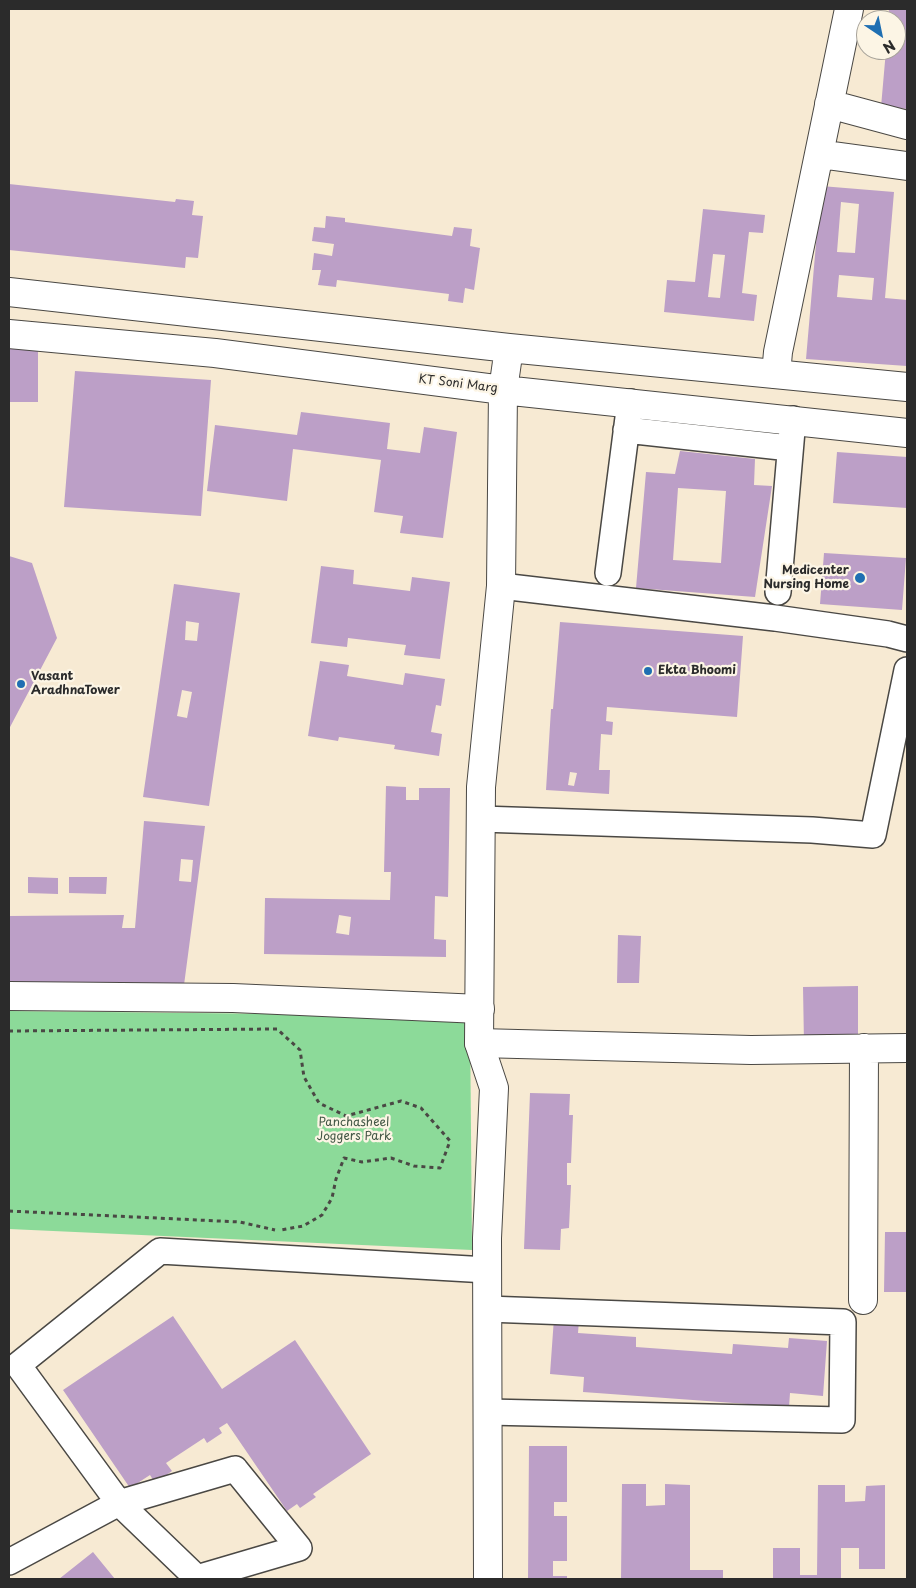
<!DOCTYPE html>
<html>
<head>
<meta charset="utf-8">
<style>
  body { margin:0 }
  #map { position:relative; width:916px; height:1588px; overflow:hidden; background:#f7ead3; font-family:"Playpen Sans",sans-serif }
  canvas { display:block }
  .frame { position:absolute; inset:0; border:10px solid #2b2b2b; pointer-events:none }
  .north { position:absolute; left:856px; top:10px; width:50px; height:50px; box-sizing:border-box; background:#fcf5e5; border:1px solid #a8a49b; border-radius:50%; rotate:146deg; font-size:14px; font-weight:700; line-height:20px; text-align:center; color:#2b2b2b }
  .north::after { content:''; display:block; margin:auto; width:18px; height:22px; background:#1f6fb2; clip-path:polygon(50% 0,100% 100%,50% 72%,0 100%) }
</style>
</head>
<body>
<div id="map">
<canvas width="916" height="1588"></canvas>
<div class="frame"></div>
<div class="north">N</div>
</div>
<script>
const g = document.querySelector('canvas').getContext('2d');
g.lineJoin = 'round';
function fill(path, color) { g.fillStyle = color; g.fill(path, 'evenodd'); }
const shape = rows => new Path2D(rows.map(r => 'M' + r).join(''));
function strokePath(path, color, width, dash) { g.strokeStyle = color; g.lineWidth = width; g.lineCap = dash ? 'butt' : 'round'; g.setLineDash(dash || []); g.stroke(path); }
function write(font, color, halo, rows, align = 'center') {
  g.font = font + ' "Playpen Sans",sans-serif'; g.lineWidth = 4.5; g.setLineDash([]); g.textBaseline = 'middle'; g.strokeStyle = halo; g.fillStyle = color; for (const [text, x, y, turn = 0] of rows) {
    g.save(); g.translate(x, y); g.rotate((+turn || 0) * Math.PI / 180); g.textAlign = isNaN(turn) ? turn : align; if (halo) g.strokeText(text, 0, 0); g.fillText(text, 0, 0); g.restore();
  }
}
fill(shape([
  [9,1011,470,1016,472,1250,9,1229]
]), '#8cda99');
fill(shape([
  [889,9,907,9,907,109,881,107,886,50,896,50,896,20,888,20],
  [9,184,175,202,176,199,194,201,192,215,203,216,198,258,186,257,185,268,9,250],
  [821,186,894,192,885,298,907,300,907,366,806,359],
  [841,202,859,204,855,253,837,252],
  [839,275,874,278,872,300,837,297],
  [703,209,765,215,763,233,749,232,742,293,757,295,754,321,664,312,667,280,695,282],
  [713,254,725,255,720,298,708,297],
  [326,216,345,218,345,222,452,236,454,227,472,229,470,246,480,248,474,290,465,288,463,303,448,301,449,294,337,280,336,287,318,285,321,270,312,270,314,253,332,256,334,244,312,241,314,227,325,228],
  [9,349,38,349,38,402,9,402],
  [75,371,211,380,201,516,64,507],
  [301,412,390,423,387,449,420,453,424,427,457,432,443,538,400,533,403,516,374,512,381,460,293,449,287,501,207,491,215,425,297,435],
  [680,451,755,459,754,485,772,486,755,597,636,588,646,472,675,474],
  [678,488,726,491,721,563,673,560],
  [837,452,907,457,907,508,833,503],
  [824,553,906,558,902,610,820,604],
  [9,556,32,563,57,638,9,729],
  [321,566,354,570,353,584,410,591,412,577,450,582,440,659,404,655,406,645,348,638,347,647,311,643],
  [174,584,240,593,209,806,143,797],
  [186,621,199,623,197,641,185,640],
  [182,690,192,692,187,718,177,716],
  [560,622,743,636,737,717,607,707,606,721,613,722,612,735,601,734,599,770,610,770,609,794,546,790,551,709,553,709],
  [570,772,577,773,574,786,568,785],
  [320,661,349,665,347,676,403,685,405,673,445,679,441,706,436,705,431,732,442,734,439,756,394,749,395,745,339,737,338,741,308,736],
  [386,786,406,787,406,800,419,800,419,788,450,788,448,897,435,896,434,939,446,940,446,957,264,954,265,898,390,900,391,872,384,872],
  [339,915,351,917,349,935,336,933],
  [144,821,205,826,184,985,9,982,9,916,124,915,122,928,135,928],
  [181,859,193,860,191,882,179,881],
  [28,877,58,878,58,894,28,893],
  [69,877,107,877,106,894,69,893],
  [618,935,641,936,639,983,617,983],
  [858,986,858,1044,804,1044,803,987],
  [530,1093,570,1094,569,1115,573,1115,571,1163,567,1163,567,1185,571,1185,569,1228,561,1229,560,1250,524,1249],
  [885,1232,907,1232,907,1292,884,1292],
  [173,1316,222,1389,295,1340,371,1454,313,1494,316,1497,300,1508,297,1504,287,1511,227,1423,219,1428,222,1433,207,1443,204,1438,166,1463,172,1471,155,1483,150,1475,130,1488,63,1390],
  [554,1318,579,1320,578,1333,636,1337,636,1347,732,1354,733,1344,788,1348,789,1338,827,1341,823,1396,790,1393,789,1407,583,1392,584,1377,550,1374],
  [529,1446,567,1446,567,1502,554,1502,554,1516,567,1516,567,1561,553,1561,553,1576,567,1576,567,1579,528,1579],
  [622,1484,646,1484,646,1506,665,1505,665,1484,690,1485,690,1570,723,1570,723,1579,621,1579],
  [818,1485,845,1485,845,1502,865,1501,866,1486,885,1485,885,1569,859,1569,859,1548,841,1548,841,1579,773,1579,773,1548,800,1548,800,1575,817,1575],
  [93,1552,115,1579,59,1579]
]), '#bc9fc7');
const pedestrian = shape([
  [626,430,790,448],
  [608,573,630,402],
  [501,586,775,618,888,634,907,639],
  [778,592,793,419],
  [481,819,812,830,873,835,907,670],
  [487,1309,843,1322,842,1420,488,1412],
  [235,1469,299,1548,197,1578,119,1503,235,1469],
  [9,1562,119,1503,18,1365,160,1251,487,1270]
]);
const minor = shape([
  [829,104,907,125],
  [819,154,907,166],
  [776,374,778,352,849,9],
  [9,996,233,998,480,1009],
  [479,1043,751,1050,907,1048],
  [863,1300,864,1048]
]);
const tertiary = shape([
  [9,292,509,348,907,387],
  [9,334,215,353,503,390,907,433],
  [488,1579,487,1238,494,1088,479,1043,481,787,501,586,503,390,509,348]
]);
strokePath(pedestrian, '#4a4844', 28);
strokePath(minor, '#4a4844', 30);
strokePath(tertiary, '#4a4844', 30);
strokePath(shape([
  [9,1031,277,1029,300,1050,304,1077,319,1103,346,1116,401,1101,421,1108,450,1141,440,1168,414,1166,391,1158,362,1162,344,1158,336,1179,332,1198,322,1215,303,1226,281,1230],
  [9,1211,240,1222,275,1230]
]), '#4a4844', 3, [4, 4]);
strokePath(pedestrian, '#fff', 25);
strokePath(minor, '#fff', 28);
strokePath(tertiary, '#fff', 28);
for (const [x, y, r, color] of [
  [860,578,6,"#1f6fb2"],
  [648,671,5,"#1f6fb2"],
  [21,684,5,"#1f6fb2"]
]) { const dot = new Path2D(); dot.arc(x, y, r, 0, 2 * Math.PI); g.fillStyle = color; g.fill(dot); strokePath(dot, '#fcf5e5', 2); }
write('12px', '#2b2b2b', '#fcf5e5', [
  ["KT Soni Marg",458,384,7]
]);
write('bold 12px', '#2b2b2b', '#fcf5e5', [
  ["Medicenter",849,571,"right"],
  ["Nursing Home",849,585,"right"],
  ["Ekta Bhoomi",658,671],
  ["Vasant",31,677],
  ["AradhnaTower",31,691]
], 'left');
write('12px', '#435746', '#fcf5e5', [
  ["Panchasheel",354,1123],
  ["Joggers Park",354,1137]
]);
</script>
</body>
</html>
